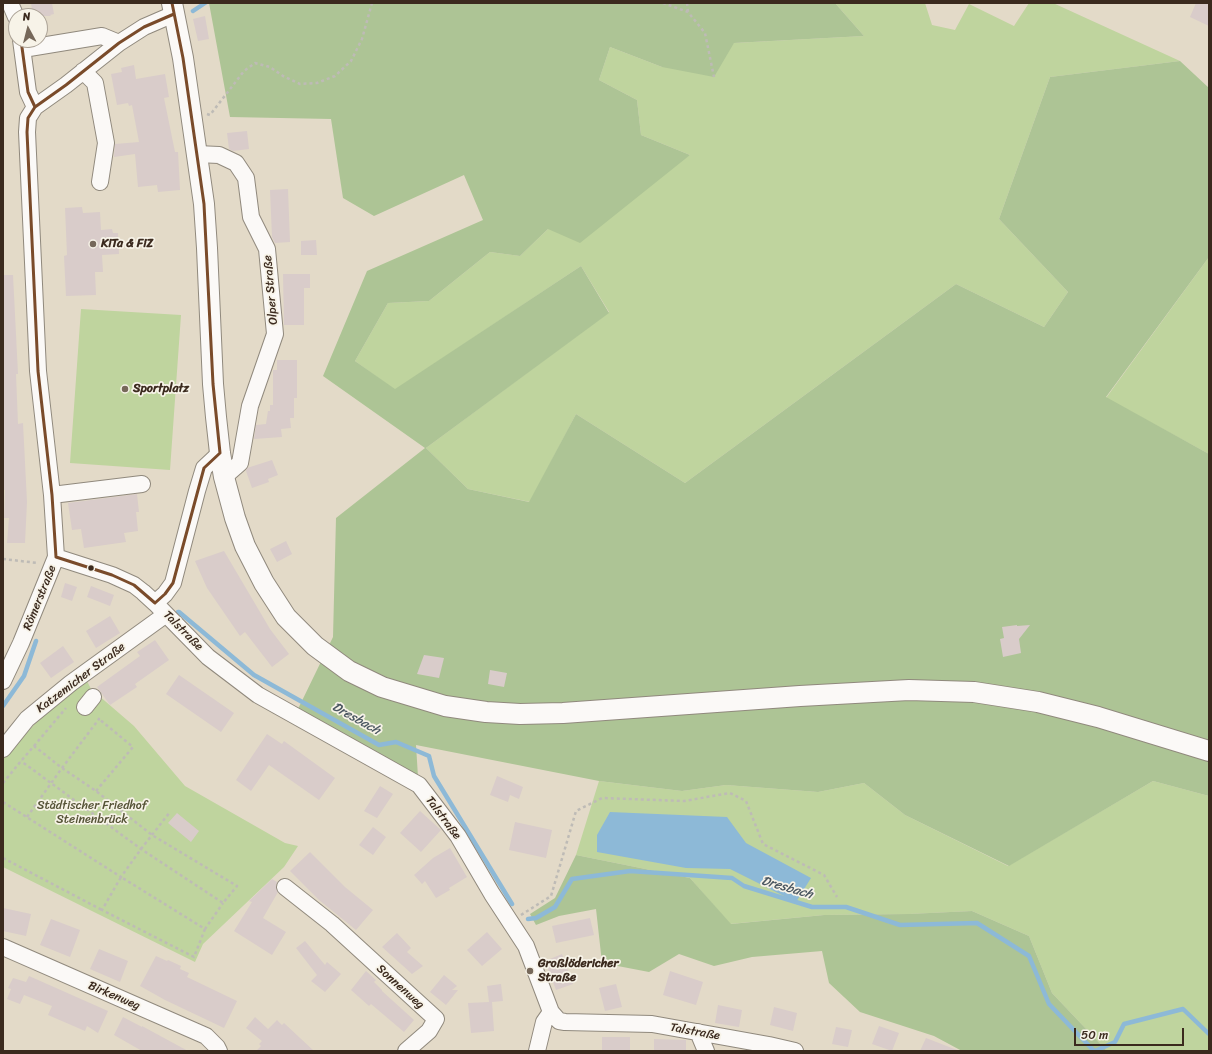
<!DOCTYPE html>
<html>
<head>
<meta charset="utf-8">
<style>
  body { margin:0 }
  #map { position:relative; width:1212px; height:1054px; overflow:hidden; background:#e3dac8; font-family:Sriracha,sans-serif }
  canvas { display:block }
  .frame { position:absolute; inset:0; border:4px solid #3b2a1e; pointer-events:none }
  .north { position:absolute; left:8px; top:8px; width:40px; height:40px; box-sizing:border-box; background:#f7f3e8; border:1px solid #aca397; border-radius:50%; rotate:353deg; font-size:11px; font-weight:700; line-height:16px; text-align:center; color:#3b2a1e }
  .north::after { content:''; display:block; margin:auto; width:14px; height:18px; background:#76685a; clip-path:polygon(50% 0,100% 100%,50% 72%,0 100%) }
  .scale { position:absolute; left:1074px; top:1028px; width:110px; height:18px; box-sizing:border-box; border:2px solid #3b2a1e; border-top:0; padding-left:5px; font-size:12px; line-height:14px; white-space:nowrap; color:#3b2a1e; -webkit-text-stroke:3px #f7f3e8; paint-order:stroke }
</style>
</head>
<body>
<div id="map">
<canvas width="1212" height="1054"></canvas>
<div class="frame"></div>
<div class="north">N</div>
<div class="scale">50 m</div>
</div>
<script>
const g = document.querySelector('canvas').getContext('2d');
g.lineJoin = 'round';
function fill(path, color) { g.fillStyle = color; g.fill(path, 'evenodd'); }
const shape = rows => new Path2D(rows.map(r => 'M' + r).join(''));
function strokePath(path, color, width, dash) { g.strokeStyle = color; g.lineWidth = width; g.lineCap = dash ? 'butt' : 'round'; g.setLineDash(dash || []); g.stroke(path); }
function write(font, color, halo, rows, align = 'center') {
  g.font = font + ' Sriracha,sans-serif'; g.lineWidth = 3.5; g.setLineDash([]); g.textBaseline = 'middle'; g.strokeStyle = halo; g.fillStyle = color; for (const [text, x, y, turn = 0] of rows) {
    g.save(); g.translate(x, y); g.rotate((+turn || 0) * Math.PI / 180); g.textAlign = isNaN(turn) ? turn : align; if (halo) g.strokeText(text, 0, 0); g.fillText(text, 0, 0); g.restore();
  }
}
fill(shape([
  [835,3,925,3,932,25,955,30,969,4,1014,26,1029,3,1053,3,1180,61,1050,77,999,219,1068,292,1044,327,956,284,685,483,576,414,530,502,468,489,426,448,609,312,581,266,395,390,355,361,388,303,429,301,490,252,520,256,548,229,690,155,641,135,637,100,599,80,610,47,662,67,734,43,864,36],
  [1209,257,1209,454,1106,398],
  [81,309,181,315,170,470,70,463],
  [87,681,91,689,134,726,185,786,285,843,298,846,284,867,203,944,195,962,3,867,3,759,42,716,66,696],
  [599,781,682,791,726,785,818,792,864,783,905,815,1008,866,1153,781,1209,796,1209,1051,1107,1051,1052,993,1029,936,972,911,909,914,824,915,730,924,690,878,576,855]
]), '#bfd49e');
fill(shape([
  [209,3,835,3,864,36,734,43,714,77,662,67,610,47,599,80,637,100,641,135,690,155,580,243,548,229,520,256,490,252,429,301,388,303,355,361,395,389,581,266,609,313,426,448,468,489,529,502,576,414,685,483,956,284,1044,327,1068,292,999,219,1050,77,1180,61,1209,88,1209,257,1106,397,1209,454,1209,796,1153,781,1009,866,905,815,864,783,818,792,726,785,682,791,599,781,416,745,418,777,298,709,333,637,336,518,425,448,323,376,367,271,483,220,464,175,374,216,343,198,331,119,230,117],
  [576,855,690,878,731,924,824,915,908,914,972,911,1029,936,1052,993,1107,1051,962,1051,934,1036,860,1012,829,983,822,951,752,957,714,966,679,954,649,972,602,963,596,909,559,916,536,925,530,914,555,898]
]), '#adc495');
fill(shape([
  [610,812,727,817,746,843,811,878,796,902,730,869,686,868,597,852,597,835]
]), '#8db9d7');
strokePath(shape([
  [193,11,205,3],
  [178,612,179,612,254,675,379,745,396,742,429,756,434,776,512,904],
  [3,706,24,676,36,641],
  [528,919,536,918,555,907,572,879,630,871,732,878,744,886,812,907,846,907,900,925,977,923,1029,956,1049,1004,1094,1051],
  [1095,1051,1115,1042,1124,1024,1183,1009,1209,1034]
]), '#8db9d7', 4.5);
fill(shape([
  [31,3,52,3,54,14,50,15,51,16,33,16],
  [1196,3,1209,3,1209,26,1190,17],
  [205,16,209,39,198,41,193,19],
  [134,65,136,79,165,74,169,97,164,98,175,152,178,152,180,190,158,192,157,185,138,187,135,154,114,157,115,144,139,142,132,105,129,106,128,103,117,105,111,74,122,72,121,68],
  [247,131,249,149,233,151,229,149,227,133],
  [288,189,290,242,275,243,272,237,270,190],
  [82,207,83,213,100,212,101,230,112,229,113,233,118,233,119,254,102,255,103,272,95,272,96,295,66,296,64,256,67,255,65,208],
  [316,240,317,255,301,255,301,241],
  [283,274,310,274,310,288,304,288,304,325,284,325],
  [3,275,13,275,18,374,16,374,18,424,23,423,27,502,25,543,7,543,9,518,4,518,5,490,3,490],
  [277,360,297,360,297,398,294,398,294,418,290,418,291,428,281,429,282,437,254,439,256,425,266,424,268,411,270,411,270,405,273,405,273,370,277,370],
  [272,460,278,475,268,479,269,482,252,488,246,471,247,468],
  [137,494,139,512,136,512,138,531,124,533,126,542,84,548,81,529,72,530,68,503],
  [286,541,292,554,277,562,270,549],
  [224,551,270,629,289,654,272,667,245,632,240,636,207,588,195,561],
  [65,583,77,587,72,601,61,597],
  [91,586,114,595,110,606,87,597],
  [110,616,120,633,96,648,86,631],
  [1017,625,1017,626,1030,625,1019,639,1021,653,1003,657,1000,639,1004,638,1002,627],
  [155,640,169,660,135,684,137,687,110,705,97,687,140,656,137,652],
  [63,646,74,662,51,678,40,663],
  [424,655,444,658,439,678,417,674],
  [490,670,507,673,504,687,488,684],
  [179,675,234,713,221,732,166,694],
  [267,734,282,744,284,741,335,778,319,800,269,765,251,791,236,780],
  [497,776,523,787,519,799,510,795,508,802,490,795],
  [380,786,393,794,377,818,364,811],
  [420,811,441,830,421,852,400,833],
  [177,813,199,831,191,842,168,823],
  [515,822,552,830,546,858,509,850],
  [373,827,386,837,373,855,359,845],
  [450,848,467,877,449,888,450,890,436,898,425,881,422,884,414,875,433,858],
  [310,852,345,887,373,910,356,930,319,900,290,871],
  [272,879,277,882,276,886,278,892,263,918,286,932,272,955,234,931,252,902,249,901],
  [3,908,31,914,26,936,3,931],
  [590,918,594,935,556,943,552,926],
  [51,919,80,930,70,957,40,945],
  [487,932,502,949,482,966,467,950],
  [397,933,411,948,407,952,423,966,412,974,382,947],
  [305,941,325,965,327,962,341,974,325,992,311,981,317,975,296,948],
  [99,949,128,961,120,982,90,969],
  [562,954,573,984,556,990,545,961],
  [156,956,167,961,168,960,181,966,180,969,189,973,187,977,237,1001,224,1028,165,1000,140,986],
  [366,971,376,980,374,982,382,990,382,991,414,1020,404,1032,371,1004,369,1006,351,990],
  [670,971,703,982,696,1005,663,995],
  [444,975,457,986,452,990,458,990,446,1005,430,992],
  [29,976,108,1011,98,1033,87,1026,85,1031,48,1015,52,1006,24,995,20,1004,7,999,11,989,8,988,13,978,26,982],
  [501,984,503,1001,492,1002,494,1031,471,1033,468,1003,489,1002,487,986],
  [616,984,622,1007,605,1011,599,988],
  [718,1005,742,1010,739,1027,715,1023],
  [774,1007,797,1013,793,1031,770,1025],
  [123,1017,142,1027,142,1026,188,1051,142,1051,114,1035],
  [255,1017,268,1029,277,1020,282,1025,284,1023,314,1051,256,1051,261,1046,259,1044,262,1041,246,1028],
  [879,1026,899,1033,892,1051,872,1044],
  [836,1027,852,1030,848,1047,832,1044],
  [602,1037,630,1037,630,1051,602,1051],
  [926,1038,957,1050,957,1051,920,1051],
  [654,1039,686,1040,686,1051,654,1051]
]), '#d9ccca');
const minor = shape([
  [10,3,16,17],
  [21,40,28,92,35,107],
  [23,49,102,36,119,43],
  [83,71,95,83,106,143,100,182],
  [197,154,219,155,236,163,246,178,251,217,267,249,275,334,250,406,240,463,224,477],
  [52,495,142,484],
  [56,557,112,575,134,585,143,592,155,603,208,657,258,695,419,785,458,836,492,894,526,946,551,1012,559,1021,565,1022,652,1024,769,1045,795,1051],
  [155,603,165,594,173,583,197,491,204,468,220,453],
  [3,681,21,643,56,557,52,495,38,371,27,132,28,118,35,107,66,85,119,43,144,27,174,14],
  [85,707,93,697],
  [3,749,27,719,71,683,165,615],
  [285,887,332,924,436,1019,429,1031,406,1051],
  [3,947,206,1036,217,1047,219,1051],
  [698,1032,706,1051],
  [537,1051,544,1022,551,1012]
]);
const major = shape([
  [172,3,183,58,204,204,207,248,213,384,216,417,220,453,224,477,235,518,245,546,264,583,286,617,315,646,349,671,382,687,445,706,486,712,520,714,563,713,800,696,909,690,974,692,1038,702,1098,717,1209,751]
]);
strokePath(minor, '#90897d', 18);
strokePath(major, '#90897d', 22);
strokePath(shape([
  [663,3,688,12,705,33,714,77],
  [687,3,688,12],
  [207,114,210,115,244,71,255,63,270,67,283,76,300,84,317,83,335,76,351,61,362,39,372,3],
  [3,559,38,563],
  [34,746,66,708],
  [3,783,21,761,34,746,62,768,96,791,152,835,237,886,223,903,141,849,21,761],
  [96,791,133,747,99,719],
  [3,802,121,877,141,849,170,812],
  [27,817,62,768,99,719,96,717],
  [3,858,102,910],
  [521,915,551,896,576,811,602,798,684,801,730,793,746,801,763,844,824,875,837,897],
  [205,929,194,957,102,910,121,877,205,929,223,903]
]), '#bebbb6', 2.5, [3, 3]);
strokePath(minor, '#fbf9f7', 16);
strokePath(major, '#fbf9f7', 20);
strokePath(shape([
  [172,3,183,58,204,204,213,384,220,453],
  [21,40,28,92,35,107],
  [56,557,52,495,38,371,27,132,28,118,35,107,66,85,119,43,144,27,174,14],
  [56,557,112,575,134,585,155,603],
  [155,603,165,594,173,583,204,468,220,453]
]), '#7a4b2a', 3);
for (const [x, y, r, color] of [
  [93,244,4,"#76685a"],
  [125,389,4,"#76685a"],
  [91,568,3.5,"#3b2a1e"],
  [530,971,4,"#76685a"]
]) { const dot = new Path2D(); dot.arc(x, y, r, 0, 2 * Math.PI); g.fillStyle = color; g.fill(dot); strokePath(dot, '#f7f3e8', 1.5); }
write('bold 12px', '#3b2a1e', '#f7f3e8', [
  ["KiTa & FiZ",101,244],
  ["Sportplatz",133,389],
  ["Großlödericher",538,964],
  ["Straße",538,978]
], 'left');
write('12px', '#3b2a1e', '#f7f3e8', [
  ["Olper Straße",271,290,-95],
  ["Römerstraße",40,598,-68],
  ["Talstraße",183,631,45],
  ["Katzemicher Straße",81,678,-37],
  ["Talstraße",443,818,53],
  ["Sonnenweg",400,987,42],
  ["Birkenweg",114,996,23],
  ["Talstraße",695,1032,10]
]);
write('12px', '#555336', '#f7f3e8', [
  ["Städtischer Friedhof",92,806],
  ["Steinenbrück",92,820]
]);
write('italic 13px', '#4b5761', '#f7f3e8', [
  ["Dresbach",356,719,29],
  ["Dresbach",787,888,16]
]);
</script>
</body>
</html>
